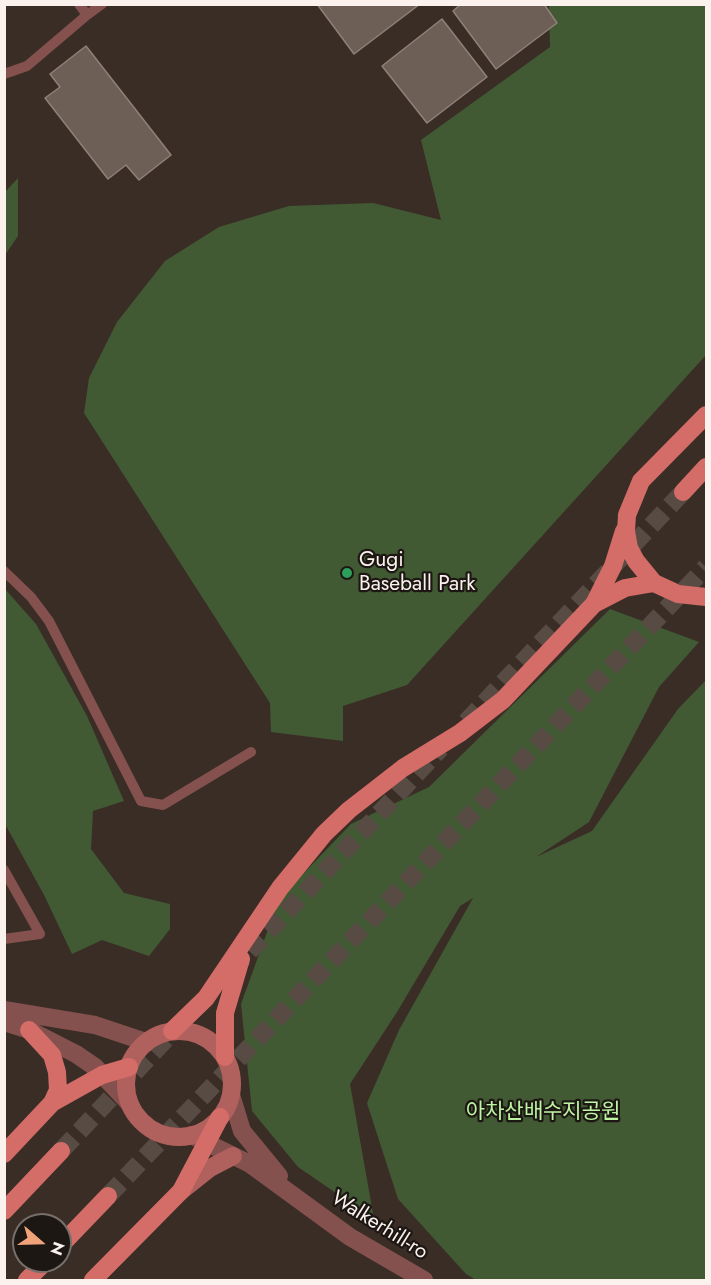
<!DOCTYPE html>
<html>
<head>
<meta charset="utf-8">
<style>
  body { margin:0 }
  #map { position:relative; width:711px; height:1285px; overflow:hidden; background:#3a2d26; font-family:Jost,sans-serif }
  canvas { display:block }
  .frame { position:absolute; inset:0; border:6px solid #fbf2ed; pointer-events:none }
  .north { position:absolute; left:12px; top:1213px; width:60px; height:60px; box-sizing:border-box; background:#1d1714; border:2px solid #766f6b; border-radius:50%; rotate:110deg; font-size:16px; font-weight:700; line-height:24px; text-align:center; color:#fbf2ed }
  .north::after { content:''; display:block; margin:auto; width:21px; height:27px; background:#f0a279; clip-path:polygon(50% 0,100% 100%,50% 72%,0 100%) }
</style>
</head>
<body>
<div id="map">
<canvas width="711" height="1285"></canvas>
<div class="frame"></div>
<div class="north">N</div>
</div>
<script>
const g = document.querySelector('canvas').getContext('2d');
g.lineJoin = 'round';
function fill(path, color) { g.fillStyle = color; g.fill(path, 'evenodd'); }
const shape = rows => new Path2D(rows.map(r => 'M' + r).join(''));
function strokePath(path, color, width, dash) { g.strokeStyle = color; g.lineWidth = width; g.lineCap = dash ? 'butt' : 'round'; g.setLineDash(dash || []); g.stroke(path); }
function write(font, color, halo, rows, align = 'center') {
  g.font = font + ' Jost,"Noto Sans KR",sans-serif'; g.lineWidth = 4.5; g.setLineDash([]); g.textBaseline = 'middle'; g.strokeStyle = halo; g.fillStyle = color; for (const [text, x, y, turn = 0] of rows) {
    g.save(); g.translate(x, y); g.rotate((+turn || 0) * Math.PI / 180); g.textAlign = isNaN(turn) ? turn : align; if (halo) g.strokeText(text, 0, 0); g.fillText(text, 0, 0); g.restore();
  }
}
fill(shape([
  [549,5,706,5,706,355,407,685,343,706,343,741,271,732,270,703,84,413,89,378,117,322,165,261,219,227,289,206,373,203,441,220,421,140,550,47],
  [18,178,18,236,5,255,5,192],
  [5,589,36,624,87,716,124,801,93,811,91,849,124,893,170,904,170,929,149,956,102,940,72,954,44,895,5,824],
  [610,609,699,642,659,687,589,822,536,857,592,831,678,709,706,680,706,1280,476,1280,466,1274,398,1199,367,1103,399,1030,473,898,460,906,397,1012,350,1084,374,1219,298,1167,252,1111,241,1004,279,899,351,824,429,787]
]), '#415a34');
const building = shape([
  [317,4,420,4,354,54,317,4],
  [461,4,544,4,557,23,496,69,453,11,461,4],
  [442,19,487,77,427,123,382,66,442,19],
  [86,46,171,155,139,180,126,165,108,179,45,98,60,87,50,74,86,46]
]);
fill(building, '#6d5e56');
strokePath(building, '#908178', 1.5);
strokePath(shape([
  [466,722,683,492],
  [231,971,441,748],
  [61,1151,183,1021],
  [108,1196,706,567]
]), '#574b44', 18, [18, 9]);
strokePath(shape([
  [87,15,102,4],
  [4,74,27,66,87,15,79,4],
  [4,571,31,597,49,621,141,801,163,805,251,752],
  [4,870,40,934,4,939]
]), '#84514e', 10);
strokePath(shape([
  [4,1010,95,1025,146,1042],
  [4,1022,29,1030,76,1054,95,1067,130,1104],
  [231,1095,242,1131,279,1176],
  [191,1135,250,1164,350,1237,424,1280]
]), '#84514e', 18);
strokePath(shape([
  '126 1084a53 53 0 1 1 106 0a53 53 0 1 1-106 0Z',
  [181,1191,210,1168,233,1156]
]), '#b1615d', 18);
strokePath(shape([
  [706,415,641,481,627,515,626,531,629,548,636,561,654,583,678,594,706,597],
  [683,492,706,467],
  [594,604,613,566,624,531],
  [29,1030,52,1055,57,1072,58,1090,52,1103],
  [172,1031,206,998,280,888,324,834,349,810,403,768,460,733,503,700,594,604,625,588,654,583],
  [225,1057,225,1013,241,959],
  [4,1154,52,1103,102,1075,129,1067],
  [4,1211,61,1151],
  [60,1246,108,1196],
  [27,1280,46,1261],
  [93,1280,181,1191,220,1117]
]), '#d46c68', 18);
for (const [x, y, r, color] of [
  [347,573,6,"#2e9e5b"]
]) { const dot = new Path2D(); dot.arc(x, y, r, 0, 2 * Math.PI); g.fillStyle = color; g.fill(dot); strokePath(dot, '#1d1714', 2); }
write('21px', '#fbf2ed', '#1d1714', [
  ["Gugi",359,561],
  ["Baseball Park",359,585]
], 'left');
write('21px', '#bcf4a1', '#1d1714', [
  ["아차산배수지공원",543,1113]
]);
write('21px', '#fbf2ed', '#1d1714', [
  ["Walkerhill-ro",379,1226,32]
]);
</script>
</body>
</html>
